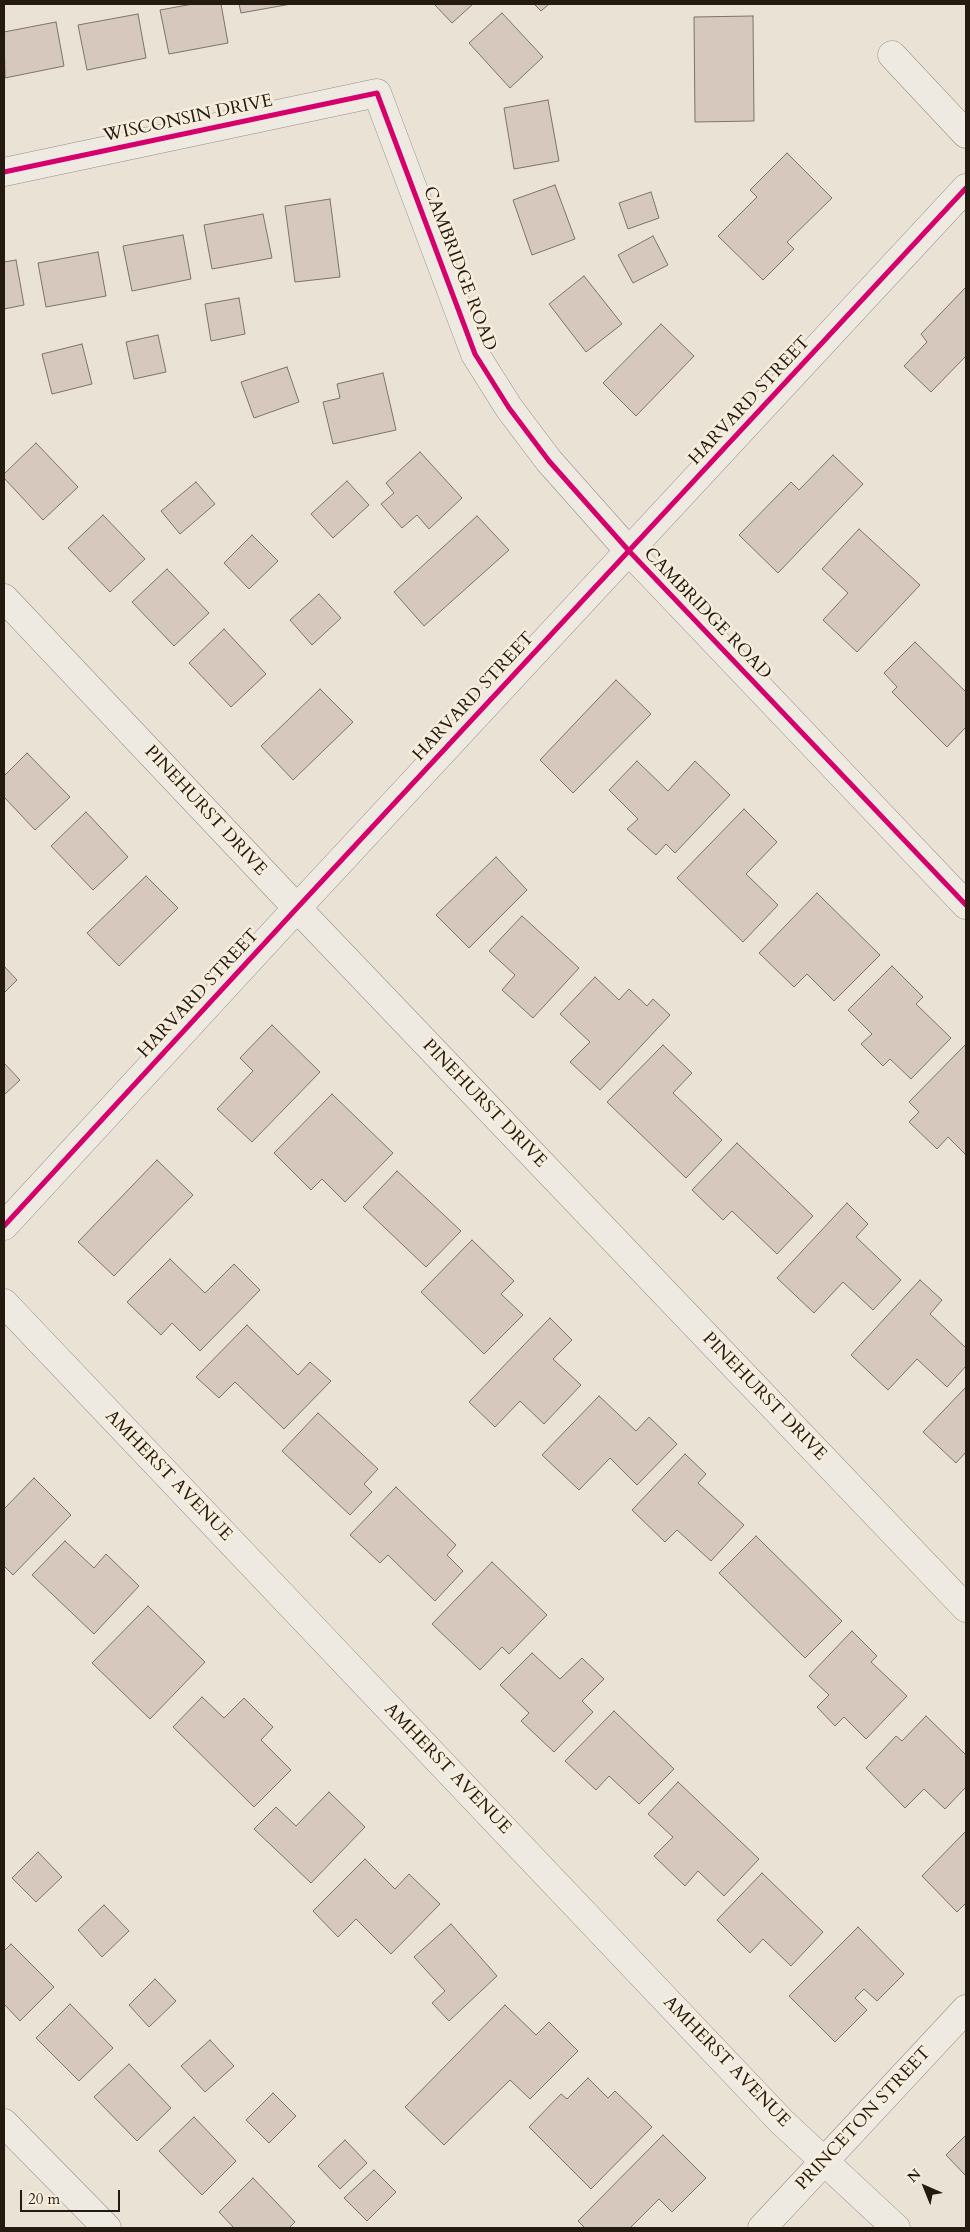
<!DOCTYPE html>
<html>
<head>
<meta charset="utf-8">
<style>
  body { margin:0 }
  #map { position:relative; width:970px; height:2232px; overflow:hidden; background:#eae2d4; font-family:Cardo,serif }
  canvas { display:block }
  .frame { position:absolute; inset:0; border:5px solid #241a0f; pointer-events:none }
  .north { position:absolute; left:900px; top:2162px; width:50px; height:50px; -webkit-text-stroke:4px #f7eddd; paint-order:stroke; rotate:316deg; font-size:14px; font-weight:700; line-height:20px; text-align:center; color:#241a0f }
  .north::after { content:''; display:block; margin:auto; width:18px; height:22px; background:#241a0f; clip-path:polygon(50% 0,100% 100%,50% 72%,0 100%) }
  .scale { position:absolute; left:20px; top:2190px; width:100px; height:22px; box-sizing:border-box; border:2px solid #241a0f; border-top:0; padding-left:6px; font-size:15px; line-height:18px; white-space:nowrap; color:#241a0f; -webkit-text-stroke:4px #f7eddd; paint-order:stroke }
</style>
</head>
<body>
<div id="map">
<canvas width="970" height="2232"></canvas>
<div class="frame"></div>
<div class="north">N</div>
<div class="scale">20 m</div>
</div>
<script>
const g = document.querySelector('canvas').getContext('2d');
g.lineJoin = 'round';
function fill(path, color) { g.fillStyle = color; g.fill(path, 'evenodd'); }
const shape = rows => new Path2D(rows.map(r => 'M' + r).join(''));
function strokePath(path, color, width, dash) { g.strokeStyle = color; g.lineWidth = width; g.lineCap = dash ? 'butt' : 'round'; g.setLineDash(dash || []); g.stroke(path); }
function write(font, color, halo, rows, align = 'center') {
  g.font = font + ' Cardo,serif'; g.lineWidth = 5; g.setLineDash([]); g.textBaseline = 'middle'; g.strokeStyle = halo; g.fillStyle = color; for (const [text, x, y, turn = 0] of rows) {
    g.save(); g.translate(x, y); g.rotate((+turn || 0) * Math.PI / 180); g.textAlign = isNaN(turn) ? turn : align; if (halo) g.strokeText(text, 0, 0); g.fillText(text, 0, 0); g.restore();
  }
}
const building = shape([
  [193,4,221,4,228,43,169,54,160,10,193,4],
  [239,4,291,4,241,13,239,4],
  [434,4,473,4,452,23,434,4],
  [534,4,549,4,541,11,534,4],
  [502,13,543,57,510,88,469,43,502,13],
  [138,14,146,58,87,70,78,25,138,14],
  [753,16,754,121,695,122,694,17,753,16],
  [56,22,64,66,5,78,4,32,56,22],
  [548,100,559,161,514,169,504,108,548,100],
  [787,153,832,198,787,242,794,249,763,280,718,236,757,197,750,190,787,153],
  [555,185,575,239,532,255,513,200,555,185],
  [651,192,659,218,628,229,619,203,651,192],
  [330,199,340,277,295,282,285,206,330,199],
  [263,214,272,258,212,269,204,225,263,214],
  [183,235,191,279,132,291,123,246,183,235],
  [653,236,668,265,633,283,618,255,653,236],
  [98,252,106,296,46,307,38,263,98,252],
  [16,260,24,305,4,309,4,262,16,260],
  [584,276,622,324,586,352,549,304,584,276],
  [966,287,966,356,931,392,904,366,927,342,921,334,966,287],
  [239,298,245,334,211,341,205,304,239,298],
  [661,324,694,356,636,416,603,383,661,324],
  [158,335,166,372,134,379,126,342,158,335],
  [82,344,92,384,52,394,42,354,82,344],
  [287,367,299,402,254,418,241,382,287,367],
  [383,373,396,430,333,444,323,402,340,398,337,384,383,373],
  [36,443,78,487,43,520,4,478,4,474,36,443],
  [420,452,462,498,429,529,417,515,402,528,381,504,394,493,386,483,420,452],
  [833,455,863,484,778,573,739,535,791,482,799,490,833,455],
  [347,481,369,505,333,538,311,514,347,481],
  [196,482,215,504,180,534,161,511,196,482],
  [103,515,145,559,110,592,68,548,103,515],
  [477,516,509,550,424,626,394,592,477,516],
  [859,529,920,585,857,652,823,620,848,593,822,569,859,529],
  [252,535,278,561,249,589,224,563,252,535],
  [167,569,209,613,174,646,132,602,167,569],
  [319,594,341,618,312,645,290,620,319,594],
  [224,629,266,674,231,707,189,663,224,629],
  [915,642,966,692,966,727,947,747,892,692,897,687,884,673,915,642],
  [616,680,651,714,573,793,540,760,616,680],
  [320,689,353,722,293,780,261,746,320,689],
  [27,753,70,797,35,830,4,797,4,776,27,753],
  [637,761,668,791,695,761,730,795,675,853,666,844,656,855,627,829,638,819,609,790,637,761],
  [744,809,777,842,746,874,778,905,743,942,677,878,744,809],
  [86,812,128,857,93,890,51,846,86,812],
  [496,857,527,890,469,948,436,915,496,857],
  [146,876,178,908,119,966,87,933,146,876],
  [817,893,880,955,834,1001,807,974,794,987,759,953,817,893],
  [522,916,579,968,533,1018,502,990,515,975,489,951,522,916],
  [4,966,17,980,4,993,4,966],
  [892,966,923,997,916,1004,951,1038,911,1079,890,1059,883,1066,861,1044,872,1034,848,1010,892,966],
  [595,977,619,1000,629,989,647,1006,653,999,670,1015,600,1090,570,1062,590,1042,560,1014,595,977],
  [272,1025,320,1072,252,1142,217,1109,253,1071,240,1058,272,1025],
  [966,1044,966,1155,948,1137,937,1149,909,1122,919,1112,909,1102,966,1044],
  [663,1045,692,1073,673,1093,722,1140,686,1178,607,1102,663,1045],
  [4,1063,20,1080,4,1095,4,1063],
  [332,1094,393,1153,345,1202,322,1179,311,1190,274,1153,332,1094],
  [737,1143,813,1216,777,1254,732,1211,723,1220,692,1190,737,1143],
  [157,1160,193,1195,114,1276,78,1242,157,1160],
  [397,1171,461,1231,426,1267,363,1207,397,1171],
  [847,1203,868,1224,856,1237,901,1280,873,1310,843,1282,814,1313,777,1278,847,1203],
  [472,1240,514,1281,501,1294,523,1315,484,1354,421,1292,472,1240],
  [170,1259,205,1293,234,1264,260,1290,200,1351,172,1323,161,1335,127,1302,170,1259],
  [920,1280,942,1300,930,1314,966,1348,966,1366,947,1387,917,1359,888,1390,851,1355,920,1280],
  [550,1318,572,1340,553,1359,581,1385,544,1424,520,1401,495,1427,469,1402,550,1318],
  [247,1325,298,1375,310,1362,331,1381,284,1429,235,1382,219,1398,196,1377,247,1325],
  [966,1387,966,1452,956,1463,923,1432,966,1387],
  [599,1396,636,1431,649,1417,677,1444,637,1485,610,1458,579,1490,542,1455,599,1396],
  [318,1413,378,1469,364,1484,372,1492,350,1515,282,1451,318,1413],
  [685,1454,706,1474,698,1483,744,1525,711,1561,677,1530,665,1542,632,1510,685,1454],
  [34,1478,71,1515,13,1575,4,1566,4,1509,34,1478],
  [396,1487,456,1545,447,1555,463,1571,435,1601,388,1555,380,1563,350,1535,396,1487],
  [756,1536,842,1621,805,1658,719,1573,756,1536],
  [65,1541,94,1568,106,1554,139,1586,94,1634,32,1575,65,1541],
  [492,1562,547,1615,509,1654,502,1647,480,1670,432,1624,492,1562],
  [148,1606,205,1662,150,1719,92,1663,148,1606],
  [852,1631,877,1656,871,1662,907,1696,866,1739,844,1717,835,1726,817,1707,829,1695,809,1676,852,1631],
  [532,1653,560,1679,582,1658,604,1679,582,1701,593,1712,554,1752,521,1721,529,1713,500,1685,532,1653],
  [202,1697,224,1718,244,1698,273,1727,261,1740,291,1770,254,1807,173,1727,202,1697],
  [614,1711,674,1769,639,1804,609,1776,596,1790,565,1761,614,1711],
  [926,1716,966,1755,966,1787,945,1809,924,1789,905,1808,866,1768,896,1736,902,1741,926,1716],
  [678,1782,759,1859,724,1896,698,1871,685,1886,654,1856,673,1837,648,1814,678,1782],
  [329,1792,365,1827,311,1883,254,1829,276,1807,296,1826,329,1792],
  [966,1831,966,1903,957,1912,922,1876,966,1831],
  [38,1852,62,1877,36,1902,12,1878,38,1852],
  [365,1859,395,1889,409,1874,440,1904,391,1954,356,1919,338,1937,313,1911,365,1859],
  [762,1873,823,1932,791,1966,763,1939,750,1953,717,1920,762,1873],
  [104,1905,129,1931,102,1957,78,1930,104,1905],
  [451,1924,497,1976,449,2021,432,2003,445,1991,414,1957,451,1924],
  [858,1927,904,1974,877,2001,864,1989,855,1998,867,2010,835,2042,789,1996,858,1927],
  [11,1944,54,1987,20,2021,4,2004,4,1951,11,1944],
  [155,1979,176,2001,149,2027,129,2005,155,1979],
  [70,2004,113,2048,79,2081,36,2038,70,2004],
  [505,2005,536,2035,549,2022,578,2051,530,2099,510,2080,444,2145,405,2107,505,2005],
  [210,2040,234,2066,205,2092,181,2066,210,2040],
  [129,2064,171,2108,137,2141,94,2097,129,2064],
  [588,2078,608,2098,615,2091,652,2127,591,2189,529,2127,561,2094,567,2099,588,2078],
  [273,2093,296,2116,269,2143,246,2120,273,2093],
  [194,2117,236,2161,202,2195,159,2151,194,2117],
  [663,2135,706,2178,672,2212,659,2199,630,2228,585,2228,578,2221,663,2135],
  [966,2135,966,2176,946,2155,966,2135],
  [345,2140,367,2163,340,2189,318,2166,345,2140],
  [374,2170,396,2192,367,2221,344,2198,374,2170],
  [253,2178,295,2222,289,2228,234,2228,219,2212,253,2178]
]);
fill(building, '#d7c8bd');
strokePath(building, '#79746c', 1);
const minor = shape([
  [892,55,966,134],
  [4,172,377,93,475,354,509,408,549,461,629,551,966,905],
  [4,598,297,908,966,1608],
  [4,1226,297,908,966,188],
  [4,1303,782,2122,896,2228],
  [4,2123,107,2228],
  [762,2228,966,2009]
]);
strokePath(minor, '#958f86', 29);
strokePath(minor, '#eeeae2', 28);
strokePath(shape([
  [4,172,377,93,475,354,509,408,549,461,629,551,966,905],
  [4,1226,297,908,966,188]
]), '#d6006c', 5);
write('18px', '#241a0f', '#f7eddd', [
  ["WISCONSIN DRIVE",188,119,-12],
  ["CAMBRIDGE ROAD",459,269,69],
  ["HARVARD STREET",750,401,-47],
  ["CAMBRIDGE ROAD",707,614,46],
  ["HARVARD STREET",474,697,-47],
  ["PINEHURST DRIVE",205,811,47],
  ["HARVARD STREET",199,994,-47],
  ["PINEHURST DRIVE",484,1104,46],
  ["PINEHURST DRIVE",764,1397,46],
  ["AMHERST AVENUE",168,1476,46],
  ["AMHERST AVENUE",447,1769,46],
  ["AMHERST AVENUE",726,2062,46],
  ["PRINCETON STREET",864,2119,-47]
]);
</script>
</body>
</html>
